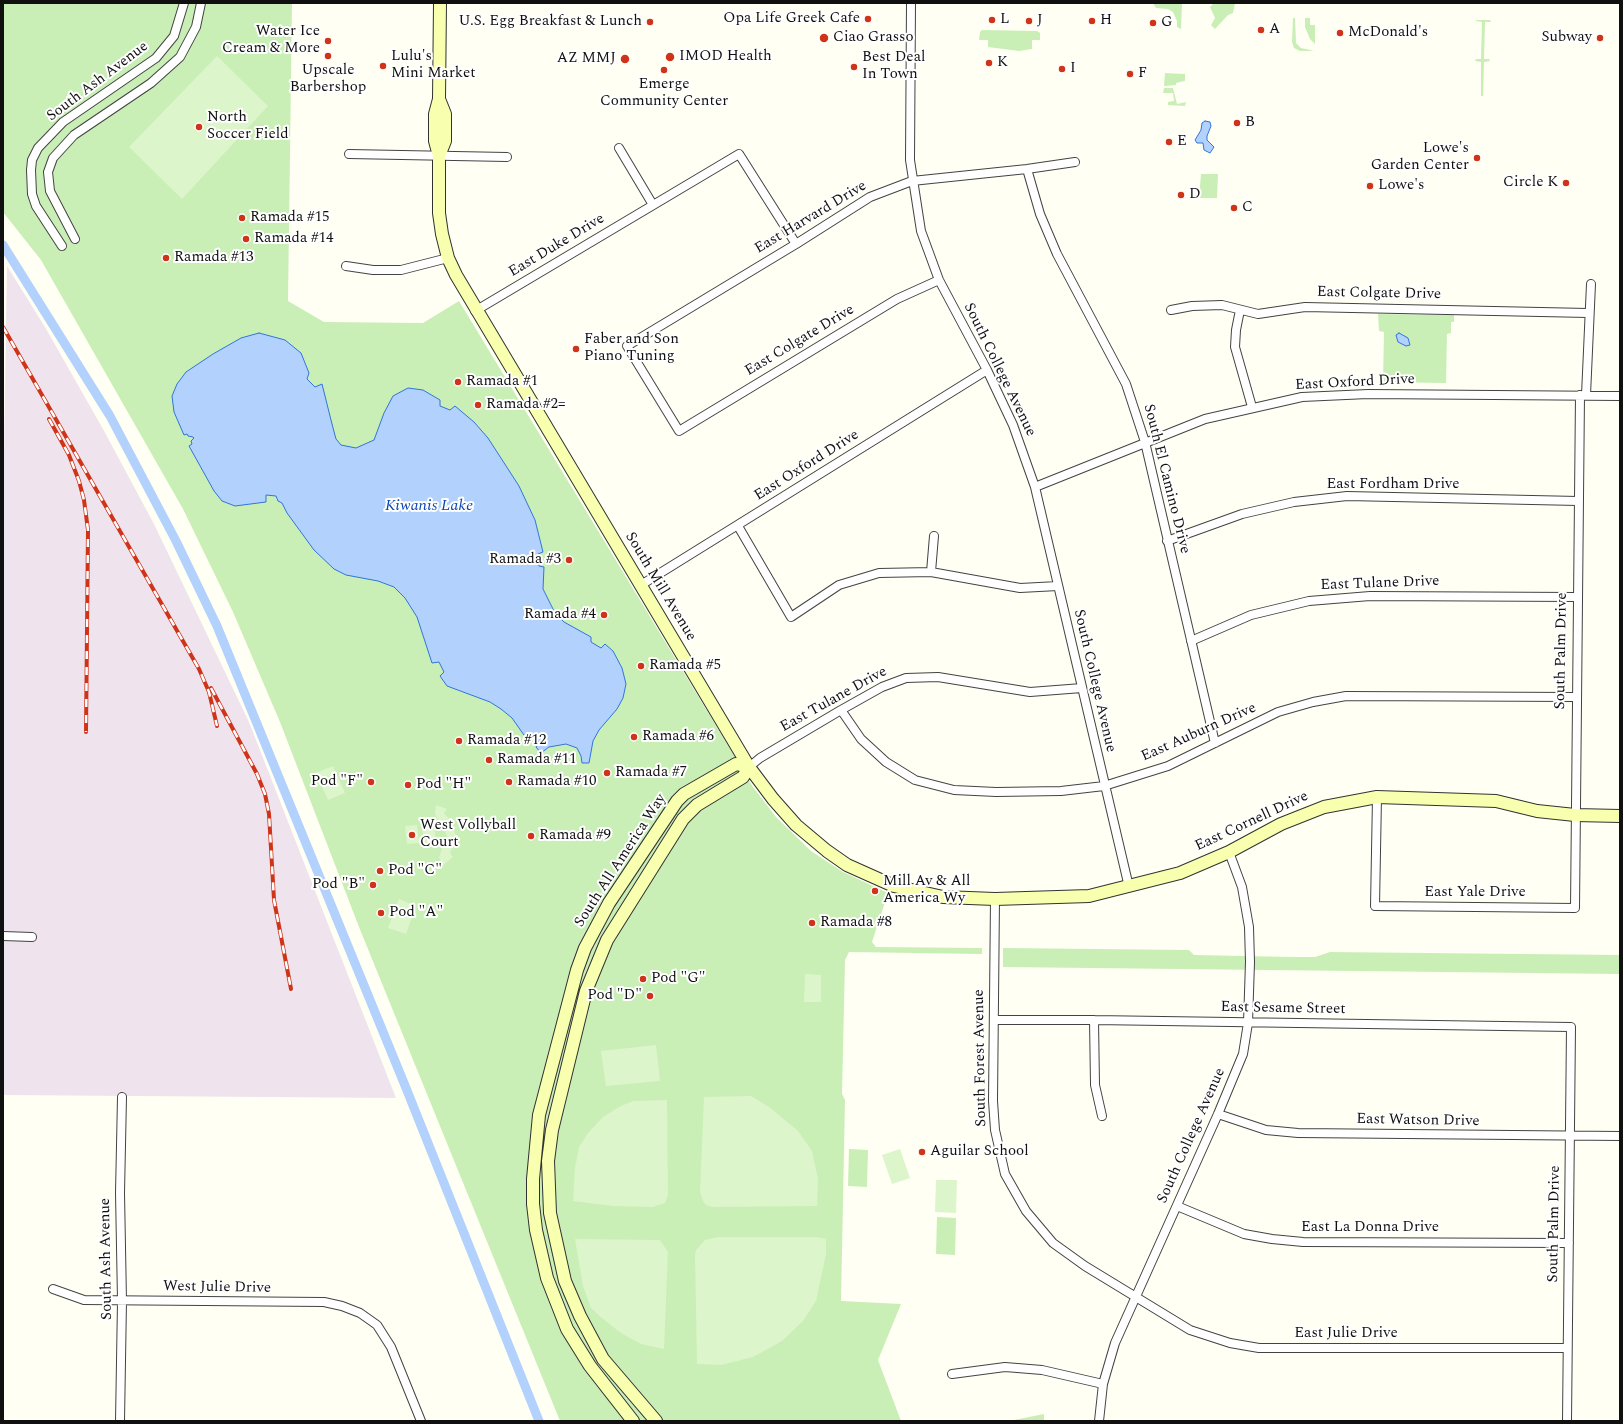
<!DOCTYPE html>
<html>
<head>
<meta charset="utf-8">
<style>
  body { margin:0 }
  #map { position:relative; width:1623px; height:1424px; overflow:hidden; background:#fffff3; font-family:Spectral,serif }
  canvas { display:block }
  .frame { position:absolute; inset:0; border:4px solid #101010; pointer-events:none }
</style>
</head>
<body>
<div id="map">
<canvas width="1623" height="1424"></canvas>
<div class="frame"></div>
</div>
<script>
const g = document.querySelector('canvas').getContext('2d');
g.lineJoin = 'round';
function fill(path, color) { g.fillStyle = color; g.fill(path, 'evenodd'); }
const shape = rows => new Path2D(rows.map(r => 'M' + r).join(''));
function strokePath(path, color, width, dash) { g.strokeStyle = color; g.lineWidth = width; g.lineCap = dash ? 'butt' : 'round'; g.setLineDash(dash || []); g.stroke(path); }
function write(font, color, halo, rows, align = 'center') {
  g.font = font + ' Spectral,serif'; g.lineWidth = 4; g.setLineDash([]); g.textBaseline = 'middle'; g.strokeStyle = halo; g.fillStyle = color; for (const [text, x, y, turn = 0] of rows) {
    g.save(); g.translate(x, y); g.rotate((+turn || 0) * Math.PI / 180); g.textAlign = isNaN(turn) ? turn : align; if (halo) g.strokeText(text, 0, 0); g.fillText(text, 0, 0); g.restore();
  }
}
fill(shape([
  [7,266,45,327,103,429,154,524,249,722,396,1098,3,1095,3,517]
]), '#efe4ee');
fill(shape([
  [3,3,292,3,288,301,324,322,423,323,459,301,753,787,776,817,811,851,843,872,888,893,872,942,876,947,982,948,982,954,849,952,845,960,842,1094,845,1100,841,1301,901,1304,878,1360,901,1421,560,1421,359,927,280,722,233,612,183,509,41,260,3,212],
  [1153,3,1182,3,1181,29,1177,27,1177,21,1173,12,1168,9,1156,8],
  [1214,3,1235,3,1233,13,1228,15,1215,29,1211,25,1215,18,1210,7],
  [1293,18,1295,18,1296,43,1301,48,1314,51,1300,51,1294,48,1292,42],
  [1305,18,1310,18,1310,25,1315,25,1315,44,1310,39,1305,27],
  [1476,20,1490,20,1491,22,1485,22,1484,59,1489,59,1490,61,1484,62,1483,96,1481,96,1481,62,1475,61,1476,59,1481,59,1482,22,1476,21],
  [982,30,1037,31,1040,33,1040,40,1032,40,1032,49,1019,51,988,47,988,40,979,40,980,32],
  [1165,73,1185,74,1185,81,1176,83,1176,85,1164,86],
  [1164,88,1173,88,1177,104,1186,102,1185,106,1168,105,1168,102,1174,101,1173,93,1163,93],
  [1201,174,1218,174,1217,198,1199,198],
  [1378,314,1454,315,1454,322,1451,322,1451,333,1447,334,1446,383,1383,382,1384,332,1379,331],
  [1003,948,1189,950,1194,955,1293,957,1315,957,1330,952,1620,955,1620,974,1003,967],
  [849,1149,868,1150,867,1187,848,1186],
  [937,1217,956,1218,955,1255,936,1254],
  [1044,1414,1044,1421,1009,1421]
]), '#c9efb7');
fill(shape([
  [217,56,268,106,182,199,129,147],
  [333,766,345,793,328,800,316,773],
  [436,805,447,809,444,813,451,821,455,833,455,842,450,853,453,857,442,866,439,857,447,836,444,828,435,814],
  [434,824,436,842,424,843,422,825],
  [417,825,419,843,407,844,405,826],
  [399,899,416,906,406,934,388,928],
  [805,974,821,975,821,1002,804,1002],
  [656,1045,660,1081,606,1086,601,1051],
  [751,1096,769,1107,798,1131,812,1151,818,1179,817,1206,712,1207,706,1205,703,1201,700,1192,704,1097],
  [667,1100,668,1195,665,1203,653,1207,613,1206,573,1201,575,1168,579,1147,588,1133,603,1117,619,1107,633,1101],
  [900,1149,910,1178,892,1184,882,1155],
  [936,1180,957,1180,956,1213,935,1212],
  [718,1237,817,1237,826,1239,826,1254,816,1301,803,1321,782,1341,753,1357,721,1365,697,1364,695,1255,696,1250,705,1240],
  [575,1239,660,1240,668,1252,664,1349,641,1344,621,1333,603,1319,591,1308,583,1286]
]), '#ddf5ca');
const water = shape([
  [1205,121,1210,122,1211,126,1207,136,1207,140,1214,147,1210,153,1204,150,1203,143,1197,143,1195,140,1201,130,1202,123,1205,121],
  [259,333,285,340,301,353,309,373,307,379,315,387,322,384,332,424,336,439,341,445,356,448,374,440,384,413,393,396,408,388,423,390,440,400,440,406,450,410,455,406,474,422,488,438,519,486,535,520,543,552,538,554,539,566,544,567,543,589,555,613,564,622,591,637,591,642,601,648,605,644,613,651,622,668,626,684,623,698,617,709,599,730,593,741,589,763,582,763,581,756,577,748,566,744,549,747,541,753,536,747,539,742,531,734,526,738,512,718,501,709,490,702,447,686,440,676,444,672,439,662,432,663,417,617,405,598,394,587,378,581,346,575,334,569,314,550,287,513,282,503,278,501,276,496,266,495,266,502,235,506,222,501,214,491,189,446,192,444,191,441,194,438,193,437,188,436,187,434,184,435,174,412,172,396,177,384,186,372,213,354,241,338,259,333],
  [1399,333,1408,338,1410,345,1406,346,1398,342,1396,335,1399,333]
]);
fill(water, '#b2d1fc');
strokePath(water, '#3075dc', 1);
strokePath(shape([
  [3,245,110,416,176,541,217,626,406,1088,539,1421]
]), '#b2d1fc', 9);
const street = shape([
  [911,3,910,160,921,231,939,280,987,370,1013,425,1035,487,1129,887],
  [619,148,653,205],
  [349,154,507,157],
  [1027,169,1040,214,1057,254,1126,384,1145,442,1215,743],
  [75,239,50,191,48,172,53,158,74,135,151,83,180,57,196,27,201,3],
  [62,246,36,206,32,194,31,170,32,160,38,148,63,122,156,58,174,36,184,3],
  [346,266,373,270,401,270,448,258],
  [939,280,897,299,679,431,627,346,796,244,870,197,912,181,1027,169,1075,162],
  [1171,310,1192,306,1222,305,1258,314,1305,307,1588,313],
  [1240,310,1236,330,1235,347,1252,407],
  [475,311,739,154,796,244],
  [1586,395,1591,284],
  [1035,487,1205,419,1302,397,1368,394,1620,396],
  [738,526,791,617,839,585,879,573,931,572,1020,588,1058,586],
  [1167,541,1242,514,1294,502,1347,496,1578,501],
  [931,572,934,536],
  [641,585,987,370],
  [1191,641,1251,615,1309,601,1370,596,1577,597],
  [841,710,861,739,886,762,915,780,954,790,996,792,1061,791,1104,786,1168,766,1278,712,1313,702,1346,696,1576,697],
  [749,767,760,758,841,710,882,687,906,678,938,677,1030,692,1082,688],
  [1377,797,1375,906,1575,908,1580,395],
  [995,899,993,1101,995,1130,1005,1174,1026,1211,1053,1243,1085,1266,1190,1330,1230,1343,1259,1348,1567,1348],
  [3,936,32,937],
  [994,1020,1094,1020,1571,1027,1567,1421],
  [1094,1020,1095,1085,1102,1116],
  [1218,1114,1266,1130,1298,1133,1620,1136],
  [1177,1206,1244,1234,1272,1239,1303,1242,1569,1243],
  [53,1289,84,1300,324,1302,342,1306,360,1313,377,1325,391,1347,421,1421],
  [952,1374,1005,1367,1042,1370,1103,1384],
  [120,1421,122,1301,120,1193,122,1097],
  [1099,1421,1103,1384,1115,1343,1218,1114,1243,1054,1248,1023,1250,962,1249,927,1242,887,1229,852]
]);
const secondary = shape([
  [440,3,439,99,435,114,435,141,439,156,439,213,442,234,448,258,456,275,749,767,773,799,796,825,827,851,847,865,894,886,943,897,995,899,1089,896,1180,873,1229,852,1281,824,1324,807,1377,797,1496,801,1537,811,1575,815,1620,816],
  [439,99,445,114,445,141,439,156],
  [633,1421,590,1366,567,1329,547,1278,536,1230,533,1204,533,1179,539,1115,577,970,585,948,609,903,677,801,684,794,736,764,749,767],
  [656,1421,603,1359,580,1316,565,1281,550,1213,548,1161,552,1130,586,991,607,940,683,819,697,805,743,777,749,767]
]);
strokePath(street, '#434343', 10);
strokePath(secondary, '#323232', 14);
strokePath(street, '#fff', 8);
strokePath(secondary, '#f8ffae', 12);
const rail = shape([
  [3,327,199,669,209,692,217,726],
  [49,419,69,455,79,481,84,500,88,530,86,732],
  [211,688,257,774,265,794,269,814,274,900,291,989]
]);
strokePath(rail, '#d03418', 4);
strokePath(rail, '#fff', 2.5, [8]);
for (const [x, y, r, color] of [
  [868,19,4,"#d03418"],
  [992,20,4,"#d03418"],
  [1029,21,4,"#d03418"],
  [1092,21,4,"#d03418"],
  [650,22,4,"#d03418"],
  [1153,23,4,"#d03418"],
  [1261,30,4,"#d03418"],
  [1340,33,4,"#d03418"],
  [824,38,5,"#d03418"],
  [1600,38,4,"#d03418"],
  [328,41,4,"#d03418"],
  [328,56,4,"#d03418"],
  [670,57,5,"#d03418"],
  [625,59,5,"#d03418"],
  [989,63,4,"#d03418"],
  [383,66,4,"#d03418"],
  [854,67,4,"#d03418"],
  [1062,69,4,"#d03418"],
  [664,70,4,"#d03418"],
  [1130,74,4,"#d03418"],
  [1237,123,4,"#d03418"],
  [199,127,4,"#d03418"],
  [1169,142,4,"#d03418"],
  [1477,158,4,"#d03418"],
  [1566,183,4,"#d03418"],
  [1370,186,4,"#d03418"],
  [1181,195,4,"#d03418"],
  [1234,208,4,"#d03418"],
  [242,218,4,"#d03418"],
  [246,239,4,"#d03418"],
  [166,258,4,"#d03418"],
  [576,349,4,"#d03418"],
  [458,382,4,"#d03418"],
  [478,405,4,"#d03418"],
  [569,560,4,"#d03418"],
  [604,615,4,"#d03418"],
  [641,666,4,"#d03418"],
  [634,737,4,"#d03418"],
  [459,741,4,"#d03418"],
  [489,760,4,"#d03418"],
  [607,773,4,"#d03418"],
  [371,782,4,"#d03418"],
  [509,782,4,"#d03418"],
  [408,785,4,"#d03418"],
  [412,835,4,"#d03418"],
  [531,836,4,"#d03418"],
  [380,871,4,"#d03418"],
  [373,885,4,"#d03418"],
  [875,891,4,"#d03418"],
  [381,913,4,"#d03418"],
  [812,923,4,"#d03418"],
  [643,979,4,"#d03418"],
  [650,996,4,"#d03418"],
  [922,1152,4,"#d03418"]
]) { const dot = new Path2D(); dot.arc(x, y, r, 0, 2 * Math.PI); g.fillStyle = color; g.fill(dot); strokePath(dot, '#fff', 1.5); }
write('15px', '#101010', '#fff', [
  ["Opa Life Greek Cafe",860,19,"right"],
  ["L",1000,20],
  ["J",1037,21],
  ["H",1100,21],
  ["U.S. Egg Breakfast & Lunch",642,22,"right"],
  ["G",1161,23],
  ["A",1269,30],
  ["Water Ice",320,32,"right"],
  ["Cream & More",320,49,"right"],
  ["McDonald's",1348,33],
  ["Ciao Grasso",833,38],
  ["Subway",1592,38,"right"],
  ["Lulu's",391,57],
  ["Mini Market",391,74],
  ["IMOD Health",679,57],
  ["Best Deal",862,58],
  ["In Town",862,75],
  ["AZ MMJ",616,59,"right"],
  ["K",997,63],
  ["I",1070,69],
  ["Upscale",328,71,"center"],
  ["Barbershop",328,88,"center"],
  ["F",1138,74],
  ["Emerge",664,85,"center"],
  ["Community Center",664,102,"center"],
  ["North",207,118],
  ["Soccer Field",207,135],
  ["B",1245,123],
  ["E",1177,142],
  ["Lowe's",1469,149,"right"],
  ["Garden Center",1469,166,"right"],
  ["Circle K",1558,183,"right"],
  ["Lowe's",1378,186],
  ["D",1189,195],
  ["C",1242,208],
  ["Ramada #15",250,218],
  ["Ramada #14",254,239],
  ["Ramada #13",174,258],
  ["Faber and Son",584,340],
  ["Piano Tuning",584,357],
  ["Ramada #1",466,382],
  ["Ramada #2=",486,405],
  ["Ramada #3",561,560,"right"],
  ["Ramada #4",596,615,"right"],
  ["Ramada #5",649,666],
  ["Ramada #6",642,737],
  ["Ramada #12",467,741],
  ["Ramada #11",497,760],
  ["Ramada #7",615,773],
  ["Pod \"F\"",363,782,"right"],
  ["Ramada #10",517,782],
  ["Pod \"H\"",416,785],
  ["West Vollyball",420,826],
  ["Court",420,843],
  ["Ramada #9",539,836],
  ["Pod \"C\"",388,871],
  ["Mill Av & All",883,882],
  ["America Wy",883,899],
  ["Pod \"B\"",365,885,"right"],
  ["Pod \"A\"",389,913],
  ["Ramada #8",820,923],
  ["Pod \"G\"",651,979],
  ["Pod \"D\"",642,996,"right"],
  ["Aguilar School",930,1152]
], 'left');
write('15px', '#101010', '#fff', [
  ["South Ash Avenue",98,82,-37],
  ["East Harvard Drive",811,218,-31],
  ["East Duke Drive",557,246,-31],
  ["East Colgate Drive",1379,294,1],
  ["East Colgate Drive",800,341,-31],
  ["South College Avenue",999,370,64],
  ["East Oxford Drive",1355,383,-3],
  ["East Oxford Drive",807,466,-32],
  ["South El Camino Drive",1166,479,76],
  ["East Fordham Drive",1393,485],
  ["East Tulane Drive",1380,584,-2],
  ["South Mill Avenue",660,587,59],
  ["South Palm Drive",1562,651,-89],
  ["South College Avenue",1094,681,77],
  ["East Tulane Drive",834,700,-29],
  ["East Auburn Drive",1199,733,-24],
  ["East Cornell Drive",1252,822,-25],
  ["South All America Way",621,861,-57],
  ["East Yale Drive",1475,893],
  ["East Sesame Street",1283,1009,1],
  ["South Forest Avenue",981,1058,-91],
  ["East Watson Drive",1418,1121,1],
  ["South College Avenue",1192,1136,-66],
  ["South Palm Drive",1555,1224,-89],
  ["East La Donna Drive",1370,1228],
  ["South Ash Avenue",107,1259,-91],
  ["West Julie Drive",217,1288,1],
  ["East Julie Drive",1346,1334]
]);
write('italic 16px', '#0a46b1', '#fff', [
  ["Kiwanis Lake",429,507]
]);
</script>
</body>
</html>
